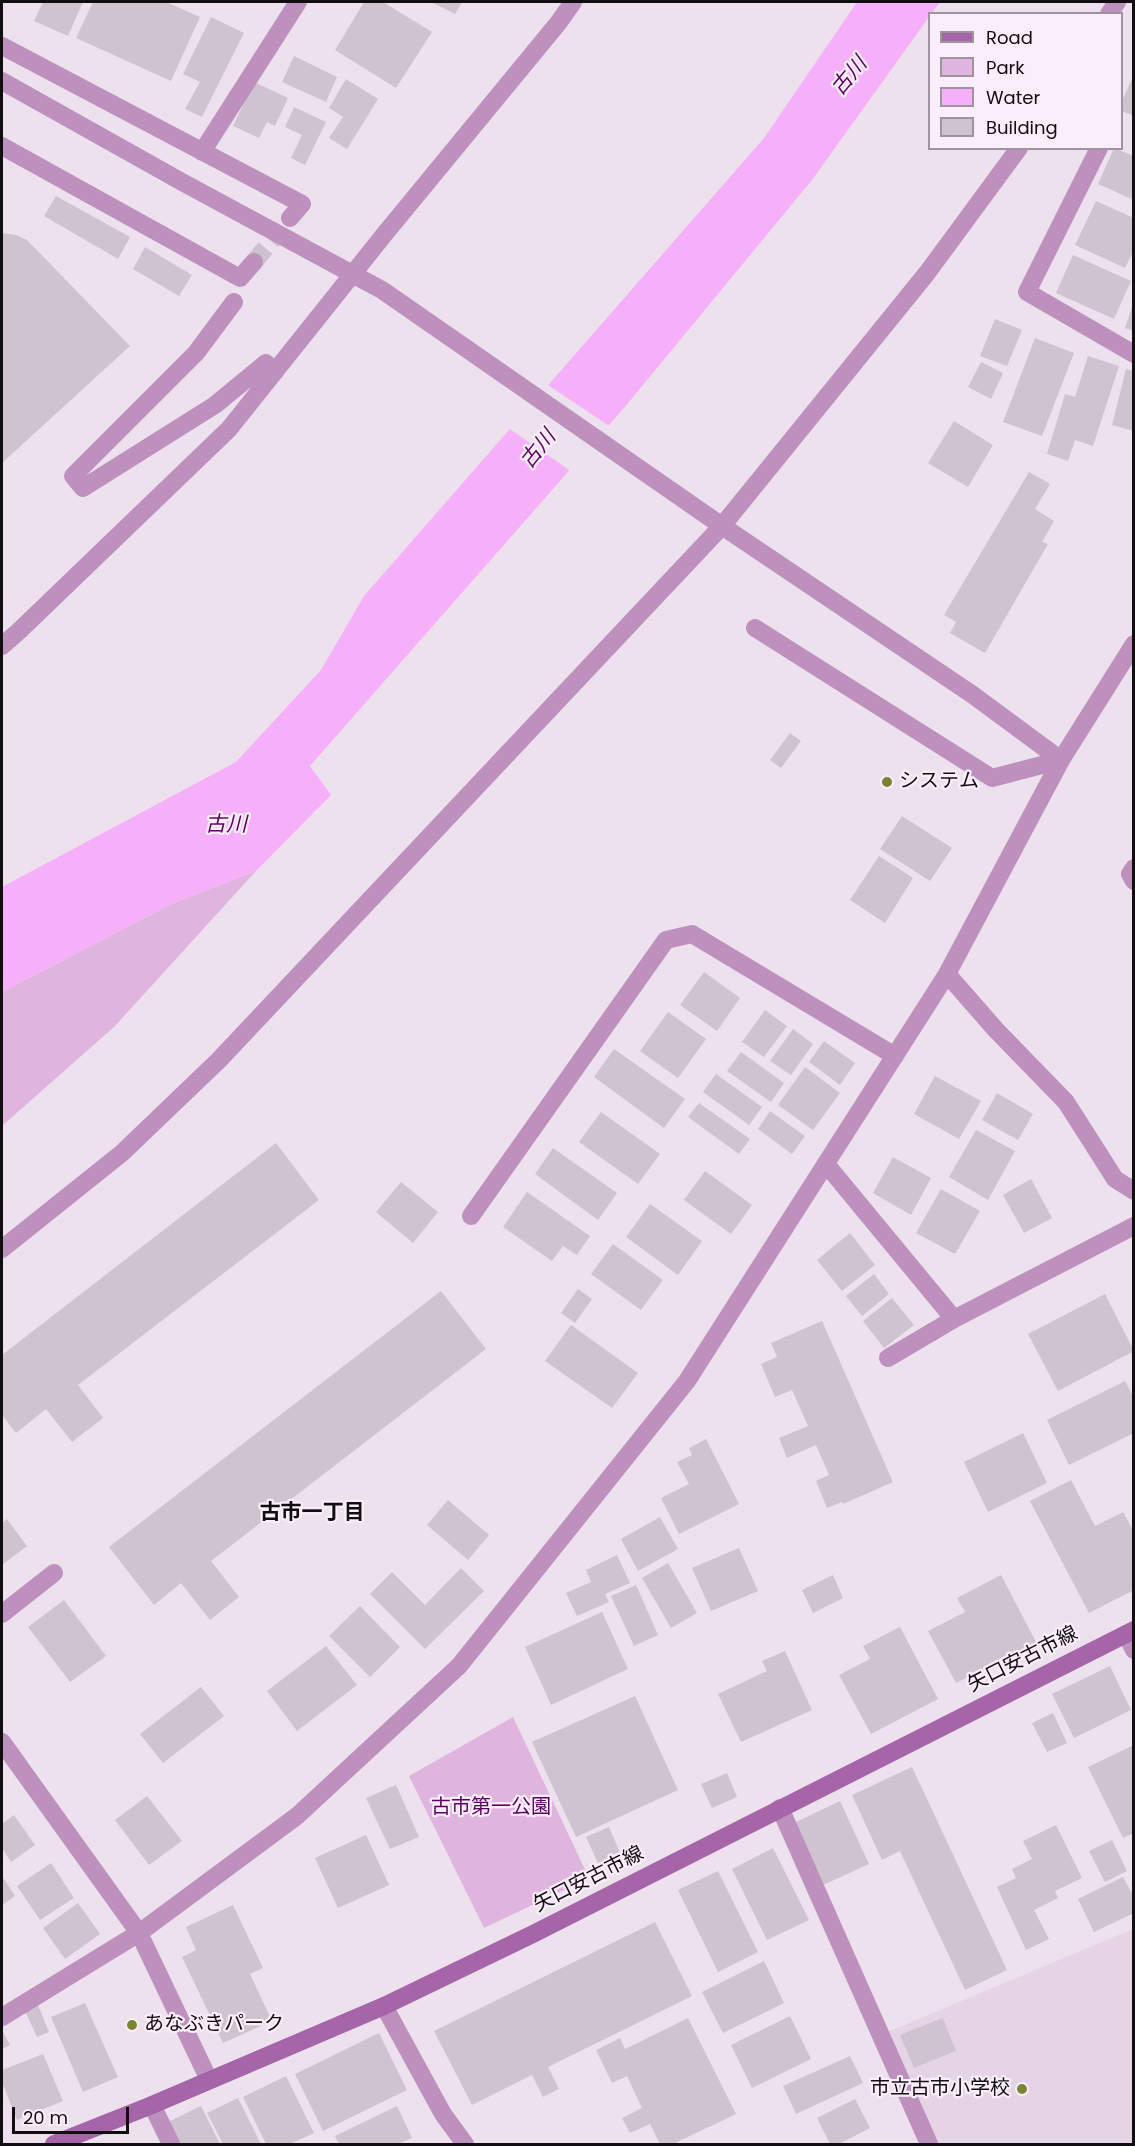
<!DOCTYPE html>
<html>
<head>
<meta charset="utf-8">
<style>
  body { margin:0 }
  #map { position:relative; width:1135px; height:2146px; overflow:hidden; background:#ede1ed; font-family:Poppins,sans-serif }
  canvas { display:block }
  .frame { position:absolute; inset:0; border:3px solid #110d11; pointer-events:none }
  .legend { position:absolute; left:928px; top:12px; width:195px; height:138px; box-sizing:border-box; background:#faeefa; border:2px solid #9d949d; margin:0; padding:8px 10px; list-style:none; font-size:18px; color:#110d11 }
  .legend li { display:flex; align-items:center; gap:12px; height:30px }
  .legend b { width:30px; border:2px solid #9d949d }
  .scale { position:absolute; left:12px; top:2107px; width:117px; height:27px; box-sizing:border-box; border:3px solid #110d11; border-top:0; padding-left:8px; font-size:18px; line-height:21px; white-space:nowrap; color:#110d11; -webkit-text-stroke:4px #faeefa; paint-order:stroke }
</style>
</head>
<body>
<div id="map">
<canvas width="1135" height="2146"></canvas>
<div class="frame"></div>
<ul class="legend">
<li><b style="height:8px;background:#a664a9"></b>Road</li>
<li><b style="height:16px;background:#dfb5e0"></b>Park</li>
<li><b style="height:16px;background:#f6b0f9"></b>Water</li>
<li><b style="height:16px;background:#cec3ce"></b>Building</li>
</ul>
<div class="scale">20 m</div>
</div>
<script>
const g = document.querySelector('canvas').getContext('2d');
g.lineJoin = 'round';
function fill(path, color) { g.fillStyle = color; g.fill(path, 'evenodd'); }
const shape = rows => new Path2D(rows.map(r => 'M' + r).join(''));
function strokePath(path, color, width, dash) { g.strokeStyle = color; g.lineWidth = width; g.lineCap = dash ? 'butt' : 'round'; g.setLineDash(dash || []); g.stroke(path); }
function write(font, color, halo, rows, align = 'center') {
  g.font = font + ' Poppins,"Noto Sans JP",sans-serif'; g.lineWidth = 4.5; g.setLineDash([]); g.textBaseline = 'middle'; g.strokeStyle = halo; g.fillStyle = color; for (const [text, x, y, turn = 0] of rows) {
    g.save(); g.translate(x, y); g.rotate((+turn || 0) * Math.PI / 180); g.textAlign = isNaN(turn) ? turn : align; if (halo) g.strokeText(text, 0, 0); g.fillText(text, 0, 0); g.restore();
  }
}
fill(shape([
  [1133,1929,1133,2144,935,2144,885,2033]
]), '#e5d4e6');
fill(shape([
  [256,871,115,1026,2,1126,2,992,173,903],
  [513,1717,589,1878,484,1928,409,1776]
]), '#dfb5e0');
fill(shape([
  [857,2,940,2,932,13,930,14,929,17,812,180,624,408,310,766,331,795,256,871,173,903,2,992,2,887,236,762,321,670,364,596,764,138]
]), '#f6b0f9');
fill(shape([
  [545,383,611,427,572,472,507,427]
]), '#ede1ed');
fill(shape([
  [43,2,83,2,68,36,34,21],
  [93,2,166,2,200,17,171,81,76,38],
  [364,2,383,2,432,32,396,88,335,50],
  [431,2,462,2,455,14],
  [211,17,244,33,202,117,185,109,200,82,183,74],
  [294,56,337,77,326,102,282,82],
  [1134,74,1134,116,1122,111,1122,101],
  [346,79,378,99,347,149,329,138,343,117,329,108],
  [254,82,288,98,275,126,267,122,259,138,233,126],
  [294,107,326,122,305,165,291,158,302,135,285,127],
  [1114,148,1134,156,1134,200,1098,184],
  [56,196,130,237,118,259,44,216],
  [1096,201,1134,218,1134,250,1125,268,1075,245],
  [2,233,16,235,27,240,130,346,2,463],
  [145,247,192,275,179,296,133,269],
  [1073,255,1131,281,1114,319,1056,293],
  [1134,301,1134,331,1125,328],
  [995,319,1022,330,1007,366,980,356],
  [1035,338,1074,353,1042,436,1003,422],
  [1088,356,1119,366,1093,446,1075,440,1068,461,1047,454,1065,394,1075,397],
  [981,362,1003,373,991,399,968,387],
  [1126,369,1134,371,1134,431,1112,425],
  [954,421,993,445,968,487,928,463],
  [1029,472,1050,484,1035,509,1054,521,1042,542,1048,544,985,653,950,633,956,622,944,615],
  [790,733,801,741,781,768,770,760],
  [902,816,952,848,930,881,880,849],
  [879,856,913,878,885,923,850,900],
  [704,972,740,998,717,1031,680,1005],
  [765,1010,787,1026,764,1057,742,1042],
  [668,1012,706,1039,678,1078,640,1051],
  [793,1029,813,1044,791,1075,770,1061],
  [824,1041,855,1063,840,1085,809,1062],
  [614,1049,685,1099,664,1128,594,1077],
  [741,1052,784,1083,771,1102,727,1071],
  [805,1067,840,1093,813,1130,778,1105],
  [716,1074,762,1107,749,1125,703,1092],
  [935,1076,981,1101,959,1139,914,1114],
  [997,1093,1033,1114,1018,1140,982,1120],
  [699,1103,750,1139,739,1154,688,1117],
  [770,1111,805,1136,792,1154,758,1129],
  [601,1112,660,1154,638,1184,579,1142],
  [976,1130,1015,1151,988,1200,949,1177],
  [276,1143,319,1200,78,1385,103,1418,72,1442,46,1409,16,1433,2,1415,2,1355],
  [553,1148,617,1193,598,1220,535,1174],
  [893,1157,931,1178,911,1215,873,1193],
  [705,1171,752,1205,731,1234,684,1200],
  [1031,1179,1052,1218,1024,1233,1003,1195],
  [401,1182,438,1212,413,1243,376,1212],
  [941,1189,980,1211,955,1254,916,1233],
  [527,1192,590,1236,577,1255,563,1246,552,1261,503,1227],
  [650,1204,702,1241,678,1275,626,1237],
  [850,1233,875,1265,842,1291,817,1260],
  [613,1244,663,1280,641,1310,591,1274],
  [874,1274,889,1294,862,1316,846,1296],
  [578,1289,592,1299,575,1323,561,1313],
  [441,1291,486,1349,211,1561,239,1597,210,1620,181,1583,154,1605,109,1547],
  [1105,1294,1134,1351,1058,1391,1028,1334],
  [892,1298,914,1325,884,1348,863,1321],
  [822,1321,893,1482,843,1504,842,1502,827,1508,816,1481,829,1475,816,1445,787,1458,779,1438,808,1426,792,1390,775,1397,761,1364,777,1357,771,1343],
  [571,1325,638,1373,612,1408,545,1361],
  [1125,1381,1134,1398,1134,1433,1069,1465,1047,1420],
  [1023,1433,1047,1483,988,1512,964,1462],
  [706,1439,739,1504,679,1534,661,1498,689,1484,677,1462,692,1455,689,1448],
  [1071,1480,1095,1526,1123,1512,1134,1532,1134,1590,1089,1613,1030,1501],
  [448,1500,489,1535,468,1560,427,1525],
  [660,1517,678,1549,638,1571,621,1539],
  [7,1519,27,1546,2,1565,2,1523],
  [739,1548,758,1591,711,1611,692,1568],
  [617,1555,630,1583,605,1594,609,1602,577,1616,566,1593,591,1582,586,1570],
  [668,1563,697,1613,671,1628,642,1578],
  [461,1568,484,1591,425,1649,370,1594,392,1572,425,1605],
  [833,1575,843,1598,813,1613,802,1590],
  [1001,1575,1036,1642,956,1683,928,1631,965,1612,957,1598],
  [636,1585,658,1635,634,1646,611,1596],
  [64,1600,106,1656,70,1682,28,1627],
  [360,1606,400,1647,370,1677,329,1636],
  [602,1612,628,1669,551,1705,525,1647],
  [900,1627,938,1699,871,1734,839,1675,870,1659,863,1646],
  [326,1646,357,1685,297,1731,267,1691],
  [785,1651,812,1710,741,1742,718,1694,767,1671,762,1661],
  [1110,1666,1131,1710,1074,1738,1052,1694],
  [201,1687,224,1716,163,1763,140,1734],
  [635,1696,678,1790,576,1837,532,1742],
  [1053,1713,1067,1743,1047,1752,1032,1723],
  [1134,1745,1134,1833,1123,1838,1088,1767],
  [912,1767,1007,1970,965,1990,900,1851,882,1860,852,1795],
  [727,1773,737,1797,712,1808,701,1784],
  [396,1785,419,1837,390,1849,366,1798],
  [147,1796,182,1841,149,1865,115,1820],
  [840,1801,869,1864,823,1885,794,1823],
  [14,1815,35,1845,11,1862,2,1848,2,1824],
  [1056,1825,1082,1878,1055,1891,1058,1898,1034,1910,1049,1939,1026,1950,997,1887,1016,1878,1012,1869,1032,1859,1023,1841],
  [609,1827,620,1853,598,1863,586,1837],
  [366,1835,389,1885,338,1908,315,1858],
  [1112,1840,1127,1871,1105,1882,1089,1851],
  [773,1848,809,1920,767,1940,732,1869],
  [51,1863,74,1898,40,1920,17,1886],
  [718,1871,758,1952,718,1972,678,1890],
  [2,1876,15,1896,2,1905],
  [1123,1877,1134,1897,1134,1913,1094,1932,1078,1899],
  [78,1903,100,1934,65,1959,43,1928],
  [233,1905,263,1968,250,1974,272,2021,223,2043,182,1957,196,1950,186,1927],
  [655,1922,692,1996,548,2067,559,2089,543,2097,532,2075,472,2105,434,2031],
  [764,1961,784,2003,723,2033,702,1992],
  [85,2003,118,2077,83,2092,51,2017],
  [38,2005,49,2032,37,2037,25,2011],
  [790,2016,811,2059,752,2088,731,2045],
  [688,2018,736,2114,673,2144,660,2144,650,2124,630,2133,622,2118,642,2108,627,2076,612,2083,596,2050,620,2038,625,2049],
  [943,2018,956,2051,914,2068,900,2035],
  [2,2030,10,2045,2,2049],
  [379,2033,407,2090,323,2131,295,2074],
  [43,2054,63,2101,17,2120,2,2082,2,2070],
  [850,2056,863,2083,796,2114,783,2086],
  [286,2076,314,2133,290,2144,266,2144,243,2097],
  [238,2098,261,2144,223,2144,207,2113],
  [855,2099,870,2128,839,2144,830,2144,817,2118],
  [201,2106,220,2144,177,2144,166,2123],
  [397,2106,412,2138,398,2144,339,2144,335,2136]
]), '#cec3ce');
strokePath(shape([
  [254,262,287,222]
]), '#ccc1cc', 18, [18, 9]);
strokePath(shape([
  [1109,14,1117,2],
  [234,302,196,353,73,476,83,488,215,405,266,363,275,372],
  [2,646,19,631,229,429,383,236,559,22,573,2],
  [1134,868,1130,874,1134,881],
  [2,1249,122,1153,219,1060,722,526,927,273,1019,148]
]), '#bd90be', 18);
strokePath(shape([
  [2,46,302,204,290,218],
  [2,146,240,278,254,262],
  [1099,148,1027,292,1134,354],
  [202,152,298,2],
  [755,628,992,778,1061,760],
  [947,974,996,1030,1066,1102,1115,1179,1134,1191],
  [826,1164,954,1319],
  [471,1216,666,940,692,934,895,1056],
  [888,1358,954,1319,1134,1226],
  [2,1614,54,1573],
  [1126,1634,1134,1650],
  [2,1742,139,1933,209,2080],
  [780,1808,929,2144],
  [384,2006,443,2114,465,2144],
  [2,2017,139,1933,297,1816,459,1666,687,1381,947,974,1061,760,1134,644],
  [152,2105,171,2144]
]), '#bd90be', 18);
strokePath(shape([
  [2,81,182,182,382,290,722,526,973,695,1061,760]
]), '#bd90be', 18);
strokePath(shape([
  [54,2144,152,2105,384,2006,533,1934,1134,1630]
]), '#a664a9', 18);
for (const [x, y, r, color] of [
  [887,782,6,"#7b8531"],
  [132,2025,6,"#7b8531"],
  [1022,2089,6,"#7b8531"]
]) { const dot = new Path2D(); dot.arc(x, y, r, 0, 2 * Math.PI); g.fillStyle = color; g.fill(dot); strokePath(dot, '#faeefa', 2); }
write('20px', '#110d11', '#faeefa', [
  ["システム",899,782],
  ["あなぶきパーク",144,2025],
  ["市立古市小学校",1010,2089,"right"]
], 'left');
write('20px', '#110d11', '#faeefa', [
  ["矢口安古市線",1023,1660,-27],
  ["矢口安古市線",589,1880,-27]
]);
write('20px', '#5b0261', '#faeefa', [
  ["古市第一公園",491,1808]
]);
write('italic 21px', '#5b0361', '#faeefa', [
  ["古川",850,77,-50],
  ["古川",539,450,-51],
  ["古川",226,826]
]);
write('bold 21px', '#110d11', '#faeefa', [
  ["古市一丁目",312,1514]
]);
</script>
</body>
</html>
